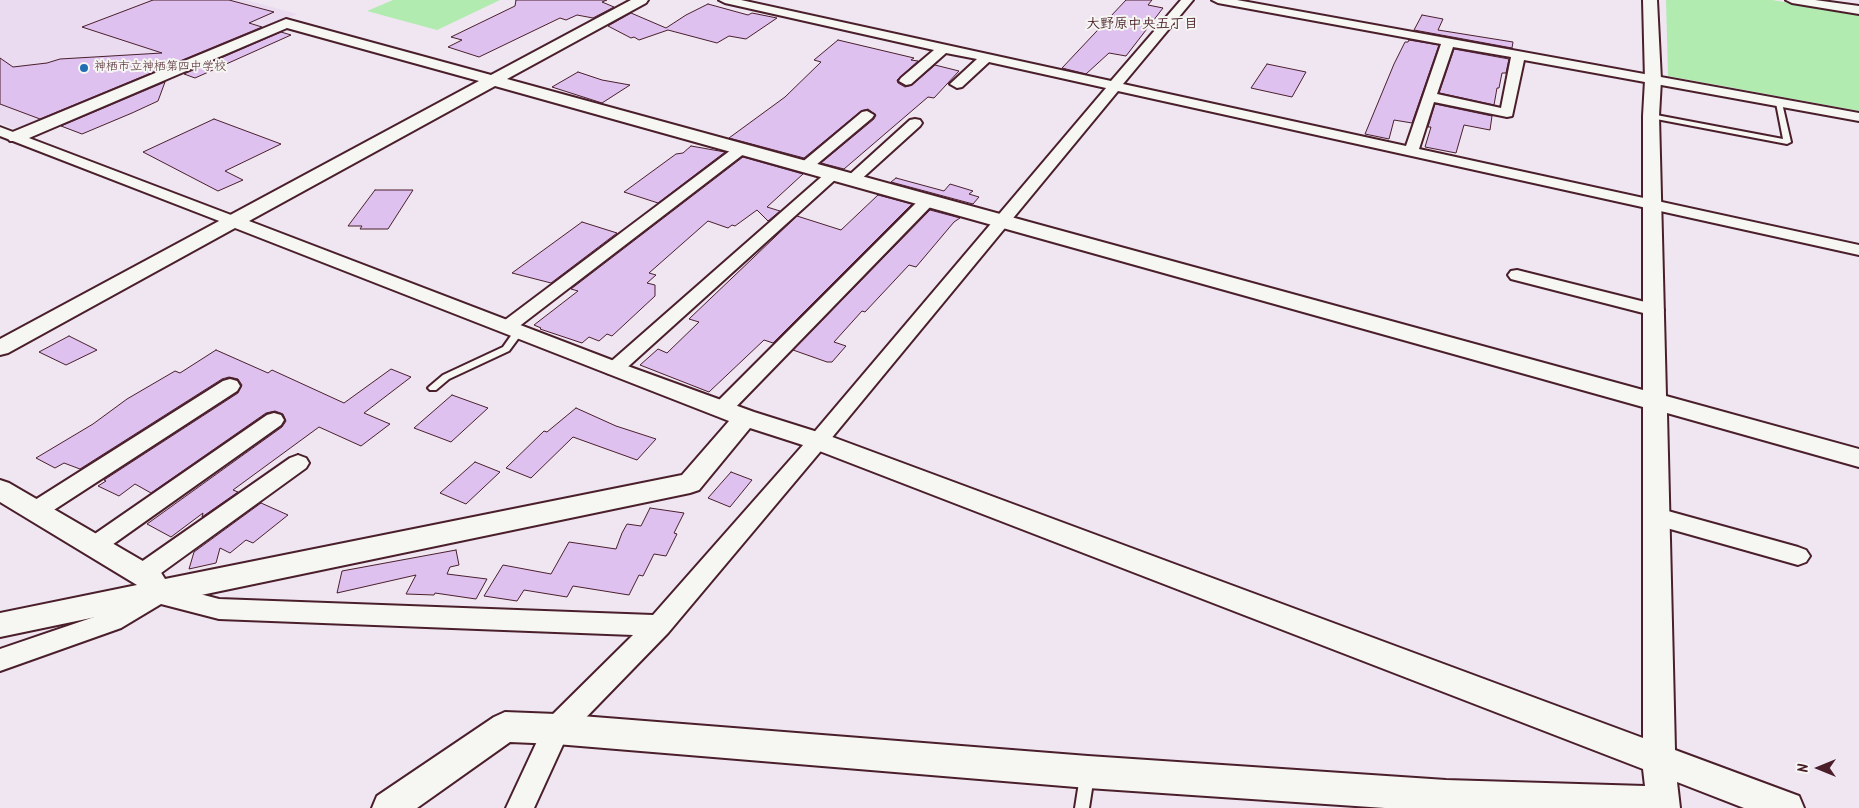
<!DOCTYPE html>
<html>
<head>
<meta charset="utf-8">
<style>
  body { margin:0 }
  #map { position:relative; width:1859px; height:808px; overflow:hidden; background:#efe6f1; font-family:Kalam,sans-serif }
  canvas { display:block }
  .north { position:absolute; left:1794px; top:743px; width:50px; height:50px; -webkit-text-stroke:4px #f6f6f2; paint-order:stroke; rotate:270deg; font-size:14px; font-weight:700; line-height:20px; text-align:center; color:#4a1f2b }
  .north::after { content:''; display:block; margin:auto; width:18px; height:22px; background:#4a1f2b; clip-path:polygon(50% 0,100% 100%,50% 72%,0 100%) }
</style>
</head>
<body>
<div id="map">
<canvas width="1859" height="808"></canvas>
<div class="north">N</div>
</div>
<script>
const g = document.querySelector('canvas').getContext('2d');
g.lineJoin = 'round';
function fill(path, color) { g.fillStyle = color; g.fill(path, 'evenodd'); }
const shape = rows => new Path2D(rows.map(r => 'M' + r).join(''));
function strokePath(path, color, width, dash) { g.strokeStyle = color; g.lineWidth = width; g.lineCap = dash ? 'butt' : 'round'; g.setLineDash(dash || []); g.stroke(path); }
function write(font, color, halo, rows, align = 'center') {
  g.font = font + ' Kalam,"Klee One",sans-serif'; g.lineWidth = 4; g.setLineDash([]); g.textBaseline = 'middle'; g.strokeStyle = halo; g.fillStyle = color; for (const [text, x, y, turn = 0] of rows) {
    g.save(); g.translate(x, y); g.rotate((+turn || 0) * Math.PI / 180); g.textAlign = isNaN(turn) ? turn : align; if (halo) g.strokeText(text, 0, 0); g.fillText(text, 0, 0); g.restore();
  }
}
fill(shape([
  [0,0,246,0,297,14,20,131,0,123]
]), '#eadbf0');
fill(shape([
  [393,0,500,0,437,30,367,11],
  [1666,0,1772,0,1859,14,1859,111,1668,76]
]), '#b1ebaf');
const building = shape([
  [153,0,229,0,274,12,249,23,262,27,40,119,0,104,0,58,13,67,47,63,60,59,162,53,82,27,153,0],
  [516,0,607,0,602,2,614,7,593,18,577,15,566,20,560,18,479,57,448,47,462,40,451,37,515,6,516,0],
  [1126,0,1152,0,1148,5,1163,8,1126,56,1109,53,1086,74,1062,68,1126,0],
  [708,4,748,15,752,13,777,18,746,39,729,36,717,43,668,30,639,40,634,37,631,38,608,26,631,13,666,28,686,15,708,4],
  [1422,15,1443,19,1438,30,1513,42,1512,48,1414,30,1422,15],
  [281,32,291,35,195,78,184,74,281,32],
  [838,40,914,58,911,60,918,61,897,80,898,83,905,87,912,85,935,65,959,71,934,98,928,97,844,169,821,163,874,119,876,115,868,109,861,111,804,158,729,138,785,97,821,62,814,60,838,40],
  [1409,40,1439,45,1412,123,1394,120,1389,139,1365,134,1394,64,1405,42,1408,42,1409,40],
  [1454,49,1509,59,1506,73,1502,73,1499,88,1497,88,1494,105,1439,93,1454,49],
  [1267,64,1306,72,1292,97,1251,88,1267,64],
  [578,72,602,80,630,85,602,103,552,87,578,72],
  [165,82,158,101,132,113,82,134,61,126,165,82],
  [1435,104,1492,116,1490,130,1464,125,1456,153,1425,147,1431,127,1428,127,1435,104],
  [214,119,281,144,225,171,243,180,218,191,143,152,214,119],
  [691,146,725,152,658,203,624,192,676,154,683,153,691,146],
  [743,157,803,174,767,207,780,211,768,221,757,210,735,226,732,225,728,228,708,221,649,273,656,275,647,283,655,285,655,296,612,336,607,334,599,341,589,337,582,343,540,329,541,328,534,325,578,291,571,289,743,157],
  [896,178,944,191,950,184,973,191,969,194,979,197,973,204,891,182,896,178],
  [375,190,413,190,388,229,360,229,362,226,348,226,375,190],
  [878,195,912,204,773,343,764,340,709,392,640,365,658,349,667,353,699,322,689,319,797,216,841,230,878,195],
  [930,210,960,218,954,222,916,267,909,265,865,312,862,311,834,342,846,346,832,362,827,362,793,350,930,210],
  [582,222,617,233,551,283,512,273,582,222],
  [69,336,97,350,66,365,39,352,69,336],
  [216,350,268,373,272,370,344,403,391,369,411,377,364,413,390,424,361,446,319,427,233,490,238,492,202,517,203,513,171,537,147,524,282,427,286,421,283,414,275,411,266,413,151,493,135,484,119,496,98,486,106,481,104,480,238,393,242,385,238,379,229,377,222,379,80,469,64,463,55,468,36,458,93,424,127,399,175,371,180,373,216,350],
  [452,395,488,408,451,442,414,428,452,395],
  [576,408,616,426,656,439,637,460,573,437,531,478,506,468,544,431,547,432,576,408],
  [475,462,500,472,466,504,440,493,475,462],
  [731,472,752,480,730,507,708,498,731,472],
  [261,503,288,515,253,543,246,540,230,553,220,548,216,563,189,569,194,552,261,503],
  [650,508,684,513,674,533,677,534,666,556,654,554,643,576,639,575,629,595,573,586,567,597,524,590,517,601,484,596,503,565,551,574,569,542,616,549,622,533,627,524,641,526,650,508],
  [456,550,459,565,450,567,447,574,487,579,476,599,435,593,434,595,406,594,416,575,337,593,342,571,456,550]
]);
fill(building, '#dec1ef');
strokePath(building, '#4a1f2b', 1);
const service = shape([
  [1779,101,1782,103,1791,142,1787,144,1651,118,1648,116,1651,114,1783,139,1776,103,1779,101],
  [518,329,523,332,509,351,449,379,436,390,430,390,428,388,430,386,443,375,503,347,515,330,518,329],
  [1087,769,1092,771,1094,776,1089,808,1075,808,1080,776,1082,771,1087,769]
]);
const minor = shape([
  [719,0,741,0,1111,81,1181,0,1193,0,1123,84,1406,146,1441,44,1218,3,1212,0,1237,0,1859,113,1859,121,1524,60,1512,116,1507,117,1434,102,1419,149,1859,245,1859,255,1118,91,825,446,668,633,566,738,534,808,506,808,547,720,633,635,219,619,161,604,121,628,0,671,0,649,103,614,150,586,158,583,219,599,653,615,811,436,1106,88,989,62,962,87,957,88,950,84,977,59,946,53,911,84,906,85,899,81,901,78,934,50,725,3,719,0],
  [1453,47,1511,57,1501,108,1437,94,1453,47],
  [1786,0,1815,0,1859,6,1859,14,1792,3,1786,0],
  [867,111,874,115,872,118,810,170,800,170,797,167,800,164,862,112,867,111],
  [915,119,920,120,922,123,920,126,857,183,847,183,844,180,847,177,910,120,915,119],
  [0,127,239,218,241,221,239,224,233,226,227,224,0,136,0,127],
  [740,146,745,147,747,150,745,153,513,331,507,333,501,331,498,327,501,323,735,147,740,146],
  [832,170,837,172,840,175,837,178,621,373,614,375,607,373,604,369,607,365,827,172,832,170],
  [927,196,933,198,935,201,933,204,730,413,723,415,716,413,713,408,716,403,921,198,927,196],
  [1517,270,1661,306,1664,310,1661,314,1655,316,1511,279,1508,275,1511,271,1517,270],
  [230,379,237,381,240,386,237,391,43,517,35,519,27,517,24,511,27,505,223,381,230,379],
  [274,413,281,415,284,420,281,425,102,552,94,555,86,552,83,546,86,540,267,415,274,413],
  [298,455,306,458,309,463,306,468,150,581,142,583,134,581,130,574,134,567,290,458,298,455],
  [1657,508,1798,547,1806,550,1810,556,1806,562,1798,565,1649,523,1646,517,1649,511,1657,508]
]);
const tertiary = shape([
  [631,0,648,0,646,3,507,79,1643,390,1643,116,1645,80,1643,0,1657,0,1661,80,1659,116,1666,396,1859,449,1859,467,1667,413,1675,750,1799,796,1804,808,1744,808,1677,782,1680,808,1385,808,1088,788,556,744,510,742,417,808,372,808,377,796,494,717,505,712,556,714,1088,756,1446,780,1645,786,1643,769,809,447,750,428,699,490,690,493,0,637,0,613,137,585,0,502,0,480,9,483,160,571,165,579,682,475,729,421,235,228,8,353,0,355,0,339,479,81,287,28,22,141,10,141,7,137,10,133,286,19,491,75,631,0],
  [495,86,1643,407,1643,738,827,435,754,412,622,364,249,221,495,86]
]);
strokePath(service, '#4a1f2b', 4);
strokePath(minor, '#4a1f2b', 4);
strokePath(tertiary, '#4a1f2b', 4);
fill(service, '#f6f6f2');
fill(minor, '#f6f6f2');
fill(tertiary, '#f6f6f2');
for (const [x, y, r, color] of [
  [84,68,5,"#1f6fb2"]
]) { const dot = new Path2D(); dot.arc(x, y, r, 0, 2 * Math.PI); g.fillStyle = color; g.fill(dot); strokePath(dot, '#f6f6f2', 2); }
write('12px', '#4a1f2b', '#f6f6f2', [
  ["神栖市立神栖第四中学校",94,68]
], 'left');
write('bold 14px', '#4a1f2b', '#f6f6f2', [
  ["大野原中央五丁目",1142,26]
]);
</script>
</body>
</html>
